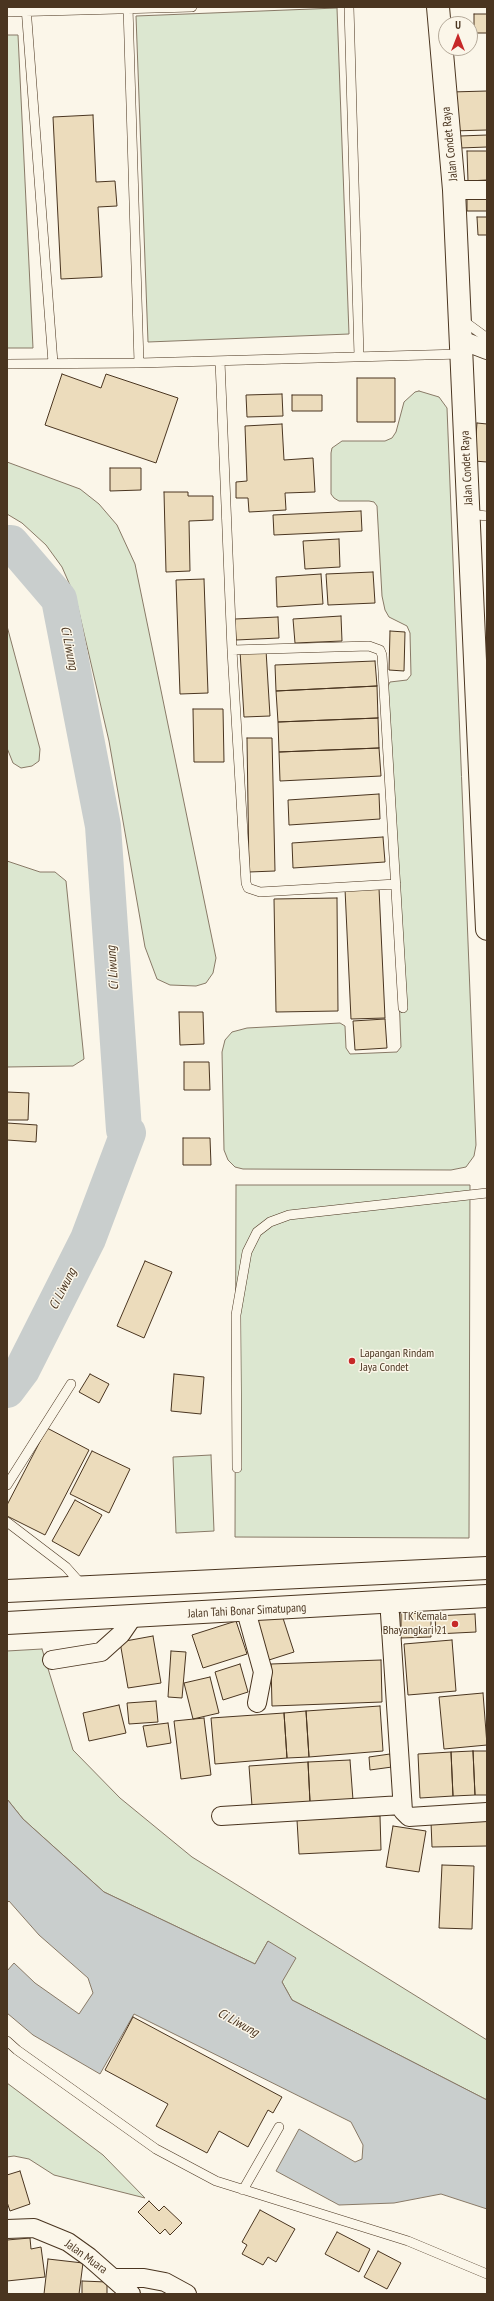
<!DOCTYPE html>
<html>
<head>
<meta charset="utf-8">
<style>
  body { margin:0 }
  #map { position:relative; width:494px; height:2301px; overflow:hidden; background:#fbf6e9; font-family:"PT Sans Narrow",sans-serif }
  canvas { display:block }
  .frame { position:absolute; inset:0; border:8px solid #4a3520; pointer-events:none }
  .north { position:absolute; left:438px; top:16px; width:40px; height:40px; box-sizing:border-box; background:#fbf6e9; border:1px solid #b4a999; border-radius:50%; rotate:0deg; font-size:11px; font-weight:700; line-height:16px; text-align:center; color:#4a3520 }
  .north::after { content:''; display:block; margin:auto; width:14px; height:18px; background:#c62828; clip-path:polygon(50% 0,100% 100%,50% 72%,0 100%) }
</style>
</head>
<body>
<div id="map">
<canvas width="494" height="2301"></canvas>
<div class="frame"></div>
<div class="north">U</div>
</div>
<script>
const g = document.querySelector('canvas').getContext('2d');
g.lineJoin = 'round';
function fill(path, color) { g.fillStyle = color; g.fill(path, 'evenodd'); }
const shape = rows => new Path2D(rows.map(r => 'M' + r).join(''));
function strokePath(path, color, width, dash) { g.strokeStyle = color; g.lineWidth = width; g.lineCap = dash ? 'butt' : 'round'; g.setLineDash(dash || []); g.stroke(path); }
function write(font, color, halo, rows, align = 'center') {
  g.font = font + ' "PT Sans Narrow",sans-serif'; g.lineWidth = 3; g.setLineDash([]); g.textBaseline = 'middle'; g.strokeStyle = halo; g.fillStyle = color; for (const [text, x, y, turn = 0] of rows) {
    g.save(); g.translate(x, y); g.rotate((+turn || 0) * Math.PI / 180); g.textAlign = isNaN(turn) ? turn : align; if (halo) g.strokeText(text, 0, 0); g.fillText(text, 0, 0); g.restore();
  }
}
const green = shape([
  [337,8,349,334,148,342,136,16,337,8],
  [7,35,18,35,33,348,7,348,7,35],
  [419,391,439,397,447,408,476,1145,474,1156,466,1167,451,1170,243,1169,235,1167,228,1160,224,1150,222,1052,225,1040,232,1032,247,1028,340,1023,345,1026,346,1048,350,1054,397,1052,401,1047,387,688,390,682,407,680,411,675,410,633,407,626,389,617,385,610,382,596,377,506,374,502,369,501,339,501,334,498,331,494,331,453,332,448,342,441,385,441,392,438,396,432,404,402,415,392,419,391],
  [7,462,80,489,99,504,117,525,135,564,216,958,213,973,206,983,196,986,170,985,157,979,145,947,109,741,76,599,62,567,46,545,22,523,7,514,7,462],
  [7,626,40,749,39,761,32,766,21,768,13,763,7,748,7,626],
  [7,861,40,872,55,872,66,881,84,1059,73,1066,7,1067,7,861],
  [236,1185,470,1185,469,1538,235,1537,236,1185],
  [211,1455,214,1531,176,1533,173,1457,211,1455],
  [42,1649,73,1750,120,1798,192,1857,487,2040,487,2100,292,2000,282,1982,268,1941,255,1964,104,1892,23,1819,7,1799,7,1651,42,1649],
  [7,2083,103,2155,145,2198,54,2175,29,2159,14,2156,7,2157,7,2083]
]);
fill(green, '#dce7d0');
strokePath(green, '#887966', 1);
const water = shape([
  [7,1799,23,1819,104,1892,255,1964,268,1941,296,1958,282,1982,292,2000,487,2100,487,2209,441,2194,394,2203,339,2205,276,2171,299,2129,355,2162,362,2159,363,2145,351,2122,134,2014,100,2074,33,2035,7,2013,7,1971,14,1963,35,1983,79,2014,93,1993,88,1978,39,1935,9,1901,7,1903,7,1799]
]);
fill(water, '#c9cecd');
strokePath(water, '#887966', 1);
strokePath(shape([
  [7,543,11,543,59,599,103,826,124,1130,128,1133,88,1239,22,1370,7,1390]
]), '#c9cecd', 36);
const building = shape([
  [474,14,487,14,487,33,474,33,474,14],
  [487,91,487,130,452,131,451,92,487,91],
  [93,115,96,182,115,181,117,206,98,207,102,277,61,279,53,117,93,115],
  [487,135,487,147,460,148,460,136,487,135],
  [467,151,487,151,487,180,468,181,467,151],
  [467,193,487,193,487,211,467,211,467,193],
  [477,217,487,217,487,235,478,235,477,217],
  [62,374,101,388,106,374,178,398,156,463,45,425,62,374],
  [357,378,395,378,395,422,357,422,357,378],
  [282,394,283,416,247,417,246,395,282,394],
  [292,395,322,395,322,411,292,411,292,395],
  [477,423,487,424,487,462,474,461,477,423],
  [282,424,284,460,313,458,315,492,285,493,286,510,249,512,248,498,236,498,236,482,247,481,245,426,282,424],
  [110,468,141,468,141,490,110,491,110,468],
  [164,492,188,492,188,496,213,496,213,520,189,521,190,571,166,572,164,492],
  [361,511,362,531,274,535,273,515,361,511],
  [339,539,340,567,305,569,303,541,339,539],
  [373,572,375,603,328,605,326,574,373,572],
  [321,574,323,604,277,607,276,577,321,574],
  [204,579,208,693,180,694,176,580,204,579],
  [341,616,342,641,295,643,293,619,341,616],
  [278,617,279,638,236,640,235,619,278,617],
  [390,631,405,632,404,671,389,670,390,631],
  [266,650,270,716,244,717,240,651,266,650],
  [375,661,377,686,276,691,275,665,375,661],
  [377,686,378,718,278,722,276,691,377,686],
  [193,709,223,709,224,762,194,762,193,709],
  [378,718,379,748,279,752,278,722,378,718],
  [247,738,272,738,275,871,249,872,247,738],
  [379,748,381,776,280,781,279,752,379,748],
  [379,794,380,819,289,825,288,800,379,794],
  [383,837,385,862,293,868,292,843,383,837],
  [379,888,385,1018,351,1019,345,889,379,888],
  [337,898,338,1011,276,1012,274,899,337,898],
  [179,1012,203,1012,204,1044,180,1045,179,1012],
  [385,1019,387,1048,355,1050,353,1021,385,1019],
  [184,1062,209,1062,210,1090,184,1090,184,1062],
  [7,1092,29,1093,28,1120,7,1120,7,1092],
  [7,1123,37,1125,36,1142,7,1140,7,1123],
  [183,1138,210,1138,211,1165,183,1165,183,1138],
  [145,1261,172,1272,144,1338,117,1326,145,1261],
  [90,1374,109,1384,99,1403,79,1392,90,1374],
  [174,1374,204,1377,201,1414,171,1411,174,1374],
  [47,1428,89,1450,45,1535,7,1516,7,1505,47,1428],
  [92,1451,130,1469,109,1513,70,1494,92,1451],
  [75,1500,102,1515,79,1556,52,1541,75,1500],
  [280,1609,294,1652,269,1660,255,1617,280,1609],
  [401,1613,431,1614,431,1637,401,1638,401,1613],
  [475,1614,476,1632,436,1634,435,1616,475,1614],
  [236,1621,247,1654,203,1668,192,1635,236,1621],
  [153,1636,161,1683,128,1688,120,1642,153,1636],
  [452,1640,456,1691,408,1695,404,1644,452,1640],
  [171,1651,186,1652,182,1698,168,1697,171,1651],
  [381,1660,382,1702,272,1706,271,1664,381,1660],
  [240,1664,248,1692,223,1700,215,1672,240,1664],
  [210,1677,219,1713,193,1719,184,1683,210,1677],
  [483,1693,487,1745,444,1749,439,1697,483,1693],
  [156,1701,158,1722,129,1724,127,1703,156,1701],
  [119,1705,126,1733,89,1741,83,1713,119,1705],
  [380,1706,383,1751,309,1757,306,1711,380,1706],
  [306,1711,309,1757,287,1758,284,1713,306,1711],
  [284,1713,287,1758,215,1764,211,1718,284,1713],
  [204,1718,211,1775,181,1779,174,1721,204,1718],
  [168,1723,171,1743,147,1747,143,1726,168,1723],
  [473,1751,487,1751,487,1795,475,1795,473,1751],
  [473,1751,475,1795,453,1796,451,1752,473,1751],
  [451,1752,453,1796,420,1798,418,1754,451,1752],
  [390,1754,392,1767,370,1770,369,1757,390,1754],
  [350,1760,353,1800,310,1802,308,1762,350,1760],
  [308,1762,310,1802,252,1806,249,1766,308,1762],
  [380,1816,381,1850,299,1854,297,1820,380,1816],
  [487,1820,487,1846,432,1847,431,1822,487,1820],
  [393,1826,426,1831,419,1872,386,1867,393,1826],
  [442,1865,474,1866,472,1929,439,1928,442,1865],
  [133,2017,282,2097,273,2113,268,2110,248,2147,219,2131,207,2153,156,2126,168,2104,105,2070,133,2017],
  [20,2171,30,2204,10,2211,7,2202,7,2175,20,2171],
  [149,2201,159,2211,164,2206,182,2223,170,2235,165,2229,160,2234,138,2212,149,2201],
  [260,2210,295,2229,276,2262,268,2257,263,2265,242,2254,247,2245,242,2242,260,2210],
  [337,2232,370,2249,359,2272,325,2254,337,2232],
  [30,2238,31,2249,41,2247,45,2277,7,2281,7,2240,30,2238],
  [378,2251,401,2263,387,2289,364,2277,378,2251],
  [48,2259,83,2263,79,2294,44,2294,48,2259],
  [82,2281,107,2282,107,2294,82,2294,82,2281]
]);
fill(building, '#ecdcbc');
strokePath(building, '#4a3520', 1);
const lane = shape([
  [26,7,53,363],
  [128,7,139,363],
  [349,7,359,356],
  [7,12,192,7],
  [461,319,487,338],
  [220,361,232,650,246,883,248,888,260,892,396,884],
  [7,364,139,363,461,354],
  [469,514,487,516],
  [232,650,369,646,380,650,382,655,403,1008],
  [237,1468,236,1315,247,1252,257,1232,270,1222,289,1215,487,1193],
  [7,1485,71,1384],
  [7,1522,66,1567,82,1585],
  [7,2041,17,2050,156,2149,216,2181,408,2241,487,2274],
  [243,2190,279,2127]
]);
const street = shape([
  [454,190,487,190],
  [461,340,487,350],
  [246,1611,263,1672,257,1703],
  [390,1614,403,1811,409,1817,487,1812],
  [52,1660,101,1652,121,1634,132,1618],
  [221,1816,402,1805],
  [7,2229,34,2228,68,2242,89,2257,131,2294],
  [113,2278,144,2278,165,2282,187,2294]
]);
const secondary = shape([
  [438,7,454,190,487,929]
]);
const highway = shape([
  [7,1591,487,1568],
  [7,1623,487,1596]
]);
strokePath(lane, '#4a3520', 10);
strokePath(street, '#4a3520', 20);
strokePath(secondary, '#4a3520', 24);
strokePath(highway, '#4a3520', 24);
strokePath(lane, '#fbf6e9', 9);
strokePath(street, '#fbf6e9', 18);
strokePath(secondary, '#fbf6e9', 22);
strokePath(highway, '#fbf6e9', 22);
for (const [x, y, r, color] of [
  [352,1361,4,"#c62828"],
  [455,1624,4,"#c62828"]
]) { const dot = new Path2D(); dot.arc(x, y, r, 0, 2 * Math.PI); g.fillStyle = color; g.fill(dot); strokePath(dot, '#fbf6e9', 1.5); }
write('12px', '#4a3520', '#fbf6e9', [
  ["Jalan Condet Raya",450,144,-96],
  ["Jalan Condet Raya",467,468,-93],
  ["Jalan Tahi Bonar Simatupang",247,1611,-3],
  ["Jalan Muara",86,2257,36]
]);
write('12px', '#4a3520', '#fbf6e9', [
  ["Lapangan Rindam",360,1354],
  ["Jaya Condet",360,1368],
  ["TK Kemala",447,1617,"right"],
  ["Bhayangkari 21",447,1631,"right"]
], 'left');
write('italic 13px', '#4a3520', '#fbf6e9', [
  ["Ci Liwung",69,648,79],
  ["Ci Liwung",113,968,-94],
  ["Ci Liwung",63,1289,-63],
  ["Ci Liwung",238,2023,29]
]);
</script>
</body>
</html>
